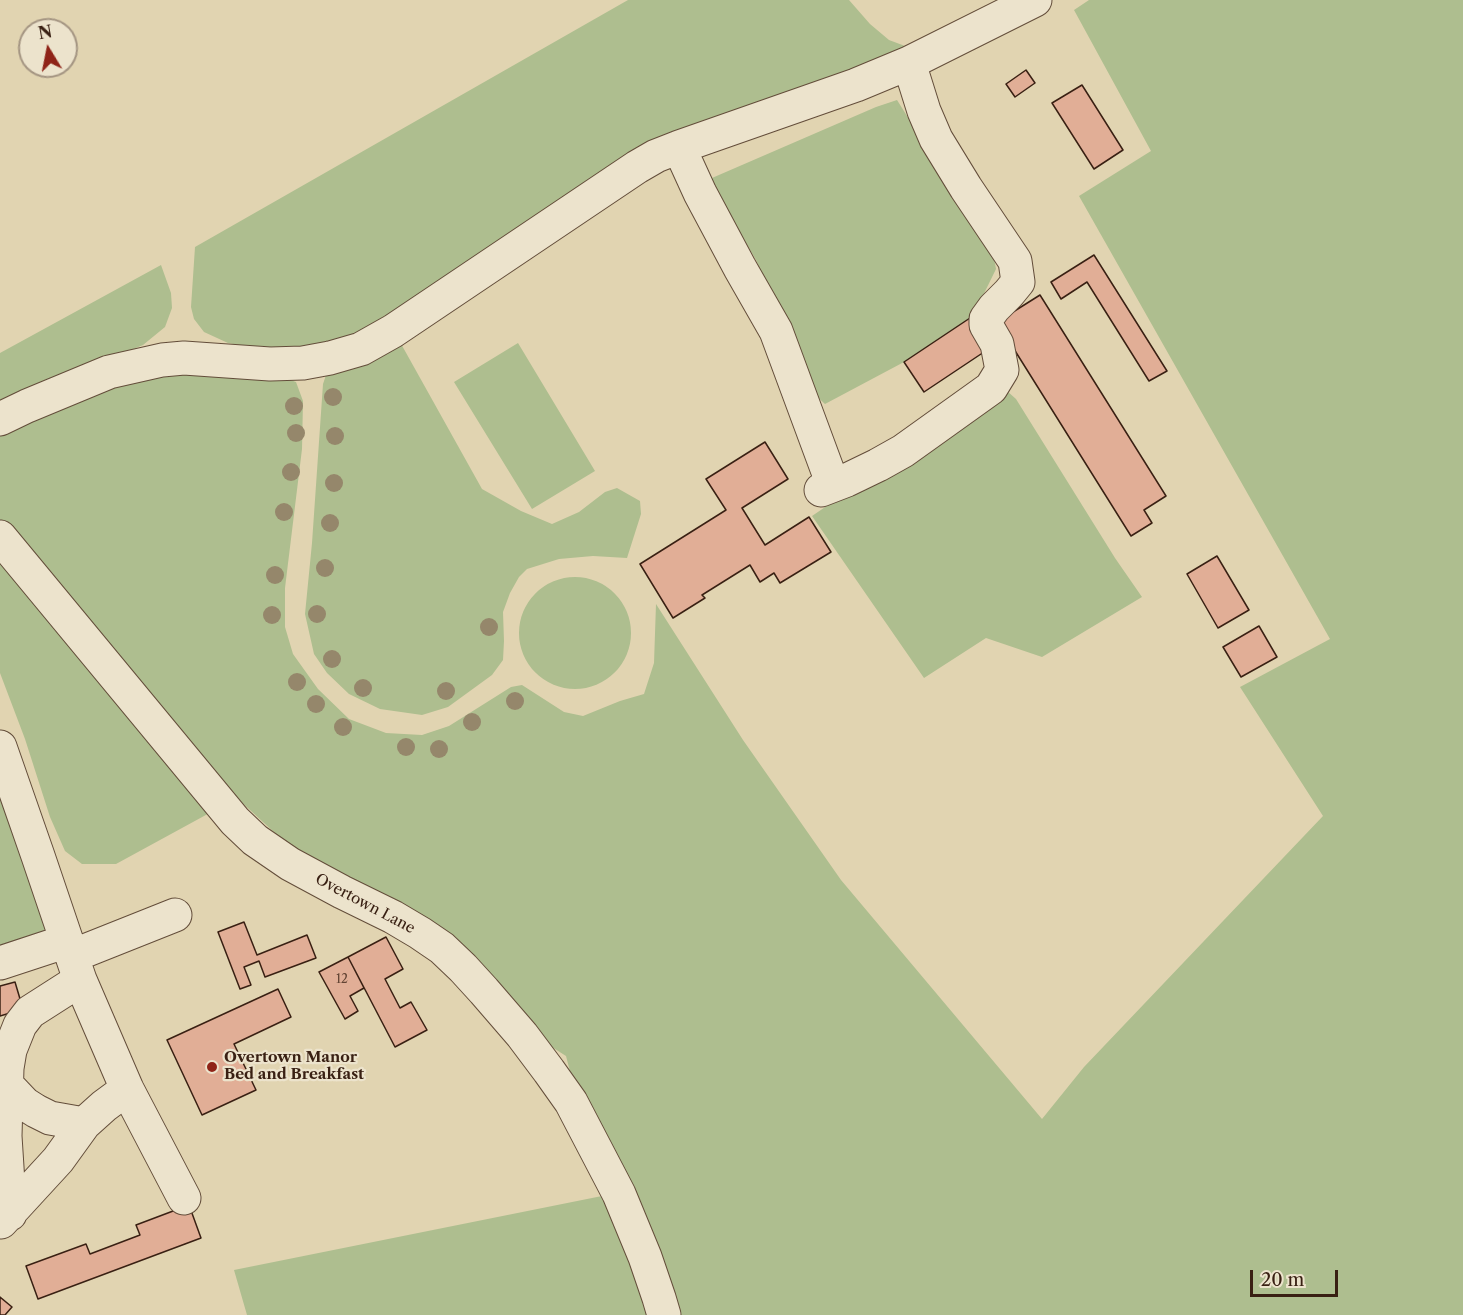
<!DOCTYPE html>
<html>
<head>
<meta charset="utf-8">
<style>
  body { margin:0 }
  #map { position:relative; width:1463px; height:1315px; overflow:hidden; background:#e1d4b1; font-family:"Libre Caslon Text",serif }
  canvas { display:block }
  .north { position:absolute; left:18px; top:18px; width:60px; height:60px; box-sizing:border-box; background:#ece3cc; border:2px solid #a49582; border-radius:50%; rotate:350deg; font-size:16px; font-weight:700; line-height:24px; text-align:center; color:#392013 }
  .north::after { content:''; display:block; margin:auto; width:21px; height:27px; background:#8f2418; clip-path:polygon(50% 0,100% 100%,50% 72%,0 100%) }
  .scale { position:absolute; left:1250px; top:1270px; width:88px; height:27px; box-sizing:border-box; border:3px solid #392013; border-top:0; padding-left:8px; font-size:18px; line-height:21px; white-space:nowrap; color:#392013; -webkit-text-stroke:4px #ece3cc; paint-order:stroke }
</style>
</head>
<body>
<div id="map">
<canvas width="1463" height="1315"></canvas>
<div class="north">N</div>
<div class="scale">20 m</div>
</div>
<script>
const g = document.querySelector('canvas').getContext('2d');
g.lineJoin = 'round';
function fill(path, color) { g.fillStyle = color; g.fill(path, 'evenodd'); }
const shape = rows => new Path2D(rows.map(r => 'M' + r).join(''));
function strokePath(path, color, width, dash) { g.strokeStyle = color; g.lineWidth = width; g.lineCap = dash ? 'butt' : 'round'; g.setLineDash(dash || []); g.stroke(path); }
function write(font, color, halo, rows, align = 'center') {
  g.font = font + ' "Libre Caslon Text",serif'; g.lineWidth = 4.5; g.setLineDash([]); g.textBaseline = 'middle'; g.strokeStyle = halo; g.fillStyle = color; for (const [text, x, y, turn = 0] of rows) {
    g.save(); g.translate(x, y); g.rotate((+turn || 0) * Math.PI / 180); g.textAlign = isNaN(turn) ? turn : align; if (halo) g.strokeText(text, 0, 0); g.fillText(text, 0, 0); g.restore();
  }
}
fill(shape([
  [628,0,849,0,870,24,889,40,913,49,772,105,422,303,341,344,265,350,228,343,204,332,194,319,191,307,195,247],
  [1089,0,1463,0,1463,1315,247,1315,234,1270,602,1196,566,1056,544,1042,289,846,237,798,116,864,82,864,65,851,50,817,25,739,0,673,0,353,161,265,171,293,172,308,165,327,143,345,76,373,183,367,277,375,296,382,303,401,302,449,285,588,285,627,293,654,318,689,349,719,386,733,422,735,449,726,511,687,522,685,564,712,583,716,620,701,644,694,654,663,656,604,743,740,841,880,1042,1119,1084,1067,1323,816,1240,687,1330,639,1079,196,1151,151,1074,10],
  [897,100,985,240,993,253,996,269,973,316,904,362,825,404,814,394,756,260,719,197,712,178,876,107],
  [400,342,482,489,521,511,552,524,579,512,605,492,617,488,640,501,641,514,627,558,593,556,559,559,527,569,519,577,510,593,503,612,504,641,503,660,492,675,448,707,422,715,380,709,349,694,327,673,314,654,305,614,312,543,323,384,326,375],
  [518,343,595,471,532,509,454,382],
  [1007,391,1016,399,1115,558,1142,597,1042,657,986,638,924,678,812,516,958,417],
  '519 633a56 56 0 1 1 112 0a56 56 0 1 1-112 0Z',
  [0,772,51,929,0,951]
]), '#aebe8f');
const building = shape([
  [1026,70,1035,83,1015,97,1006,84,1026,70],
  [1082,85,1123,150,1094,169,1052,103,1082,85],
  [1094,255,1167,371,1149,381,1087,282,1061,299,1051,282,1094,255],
  [1040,295,1166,496,1144,510,1152,523,1131,536,997,322,1040,295],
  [973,316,993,346,924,392,904,362,973,316],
  [765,442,788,479,742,508,765,545,809,517,831,552,780,583,774,573,760,582,750,565,702,595,705,598,673,618,640,564,726,510,706,479,765,442],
  [1217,556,1249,610,1218,628,1187,574,1217,556],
  [1259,626,1277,657,1241,677,1223,647,1259,626],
  [244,922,257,955,307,935,316,958,265,977,259,961,244,967,251,985,240,989,218,932,244,922],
  [386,937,403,969,385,979,400,1008,411,1002,427,1030,395,1047,348,957,386,937],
  [348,957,364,988,350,996,358,1011,345,1019,319,972,348,957],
  [15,982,23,1009,0,1016,0,986,15,982],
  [278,989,291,1017,234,1044,256,1090,202,1115,167,1040,278,989],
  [189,1205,201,1238,38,1299,26,1266,86,1244,90,1254,140,1235,136,1225,189,1205],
  [0,1297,12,1307,5,1315,0,1315,0,1297]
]);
fill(building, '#e1ae96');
strokePath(building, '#392013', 1.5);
const minor = shape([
  [679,147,700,193,740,268,776,331,833,485],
  [0,419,27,406,109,372,162,360,184,358,270,364,303,363,330,358,361,349,393,331,637,167,656,156,679,147,856,85,909,63,1035,0],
  [821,490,847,480,878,465,903,451,991,388,1002,370,997,344,986,325,986,319,994,308,1009,293,1018,282,1015,261,966,188,936,139,924,111,909,63],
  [0,537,235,821,255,840,290,864,342,892,393,917,420,933,442,948,463,968,484,991,522,1035,549,1071,571,1102,619,1194,645,1257,659,1298,664,1315],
  [0,747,38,856,80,980,127,1089,184,1198],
  [72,956,175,915],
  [0,963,67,941],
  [6,1084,25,1104,36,1111,50,1118,84,1124],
  [10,1214,5,1136,7,1068,10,1050,20,1025,30,1012,80,980],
  [1,1222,58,1160,84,1124,104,1106,127,1089]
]);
strokePath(minor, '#634d3a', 35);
strokePath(minor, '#ece3cc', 33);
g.fillStyle = '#95876b';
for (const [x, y] of [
  [333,397],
  [294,406],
  [296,433],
  [335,436],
  [291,472],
  [334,483],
  [284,512],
  [330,523],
  [325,568],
  [275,575],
  [317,614],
  [272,615],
  [489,627],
  [332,659],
  [297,682],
  [363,688],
  [446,691],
  [515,701],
  [316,704],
  [472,722],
  [343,727],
  [406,747],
  [439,749]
]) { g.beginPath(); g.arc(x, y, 9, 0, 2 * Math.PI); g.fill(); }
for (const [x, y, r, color] of [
  [212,1067,6,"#8f2418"]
]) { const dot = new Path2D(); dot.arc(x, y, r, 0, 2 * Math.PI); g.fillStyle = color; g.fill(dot); strokePath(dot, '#ece3cc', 2); }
write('12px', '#634434', null, [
  ["12",342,980]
]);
write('15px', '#392013', '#ece3cc', [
  ["Overtown Lane",365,904,28]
]);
write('bold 15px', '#392013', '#ece3cc', [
  ["Overtown Manor",224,1058],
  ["Bed and Breakfast",224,1075]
], 'left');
</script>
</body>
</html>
